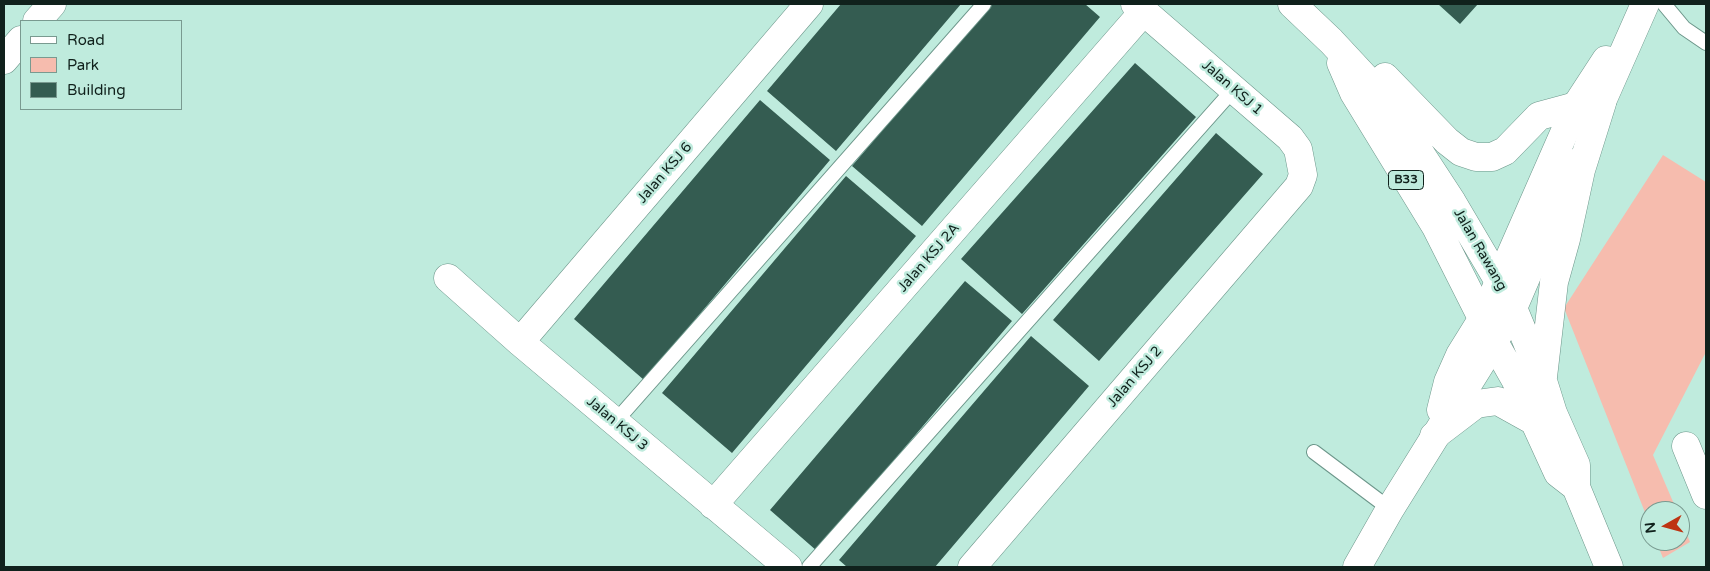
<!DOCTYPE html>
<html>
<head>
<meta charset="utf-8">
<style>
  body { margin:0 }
  #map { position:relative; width:1710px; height:571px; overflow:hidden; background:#bfebdd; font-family:"Varela Round",sans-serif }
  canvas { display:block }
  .frame { position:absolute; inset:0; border:5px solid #10211c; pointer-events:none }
  .legend { position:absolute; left:20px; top:20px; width:162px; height:90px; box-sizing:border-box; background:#bfebdd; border:1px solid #799a90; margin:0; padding:6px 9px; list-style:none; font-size:15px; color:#10211c }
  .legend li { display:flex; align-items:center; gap:10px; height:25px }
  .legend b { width:25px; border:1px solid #799a90 }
  .north { position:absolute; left:1640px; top:501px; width:50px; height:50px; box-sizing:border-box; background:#bfebdd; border:1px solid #799a90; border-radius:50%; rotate:263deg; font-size:14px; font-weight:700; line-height:20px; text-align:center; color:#10211c }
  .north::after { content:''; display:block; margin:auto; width:18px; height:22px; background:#be3412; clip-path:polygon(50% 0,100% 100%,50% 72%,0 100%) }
</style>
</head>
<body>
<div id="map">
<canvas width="1710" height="571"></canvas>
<div class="frame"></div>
<ul class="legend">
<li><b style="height:6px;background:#fff"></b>Road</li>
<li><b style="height:14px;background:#f6bcae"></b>Park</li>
<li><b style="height:14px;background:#345c51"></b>Building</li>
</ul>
<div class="north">N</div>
</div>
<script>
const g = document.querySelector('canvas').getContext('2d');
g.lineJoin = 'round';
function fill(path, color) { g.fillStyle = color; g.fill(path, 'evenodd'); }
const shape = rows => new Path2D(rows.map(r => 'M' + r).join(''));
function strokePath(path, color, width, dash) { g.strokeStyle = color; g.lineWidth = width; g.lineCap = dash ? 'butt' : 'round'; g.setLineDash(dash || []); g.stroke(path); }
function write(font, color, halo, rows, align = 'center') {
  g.font = font + ' "Varela Round",sans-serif'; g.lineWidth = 5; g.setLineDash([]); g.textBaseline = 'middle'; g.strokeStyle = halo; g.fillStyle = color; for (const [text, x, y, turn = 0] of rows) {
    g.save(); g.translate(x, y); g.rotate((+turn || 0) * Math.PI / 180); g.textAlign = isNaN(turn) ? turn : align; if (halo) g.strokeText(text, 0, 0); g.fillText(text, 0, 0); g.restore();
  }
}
fill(shape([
  [1663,155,1706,182,1706,352,1653,455,1677,511,1650,511,1650,525,1564,308],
  [1680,518,1690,542,1663,558,1656,541,1680,541]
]), '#f6bcae');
fill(shape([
  [841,4,961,4,836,151,767,91],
  [990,4,1085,4,1100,17,922,226,852,166],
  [1438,4,1478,4,1460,24],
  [1135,63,1196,117,1022,314,961,259],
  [760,100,830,160,644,380,574,319],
  [1216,133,1263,174,1099,361,1053,320],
  [846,176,916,236,732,453,662,393],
  [965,281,1012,321,817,551,770,510],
  [1031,336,1089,386,935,567,847,567,839,560]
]), '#345c51');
const service = shape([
  [1664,4,1684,28,1706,43],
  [615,422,984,4],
  [1314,452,1390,509],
  [809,567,1233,90]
]);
const minor = shape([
  [37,21,52,4],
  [4,60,21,40],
  [448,278,520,342,788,567],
  [520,342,809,4],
  [1441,410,1448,382,1460,355,1483,318],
  [1686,446,1706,495],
  [713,505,1144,11],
  [972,567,1299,186,1303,175,1298,149,1290,138,1135,4],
  [1357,567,1390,509,1494,342]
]);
const tertiary = shape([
  [1592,124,1645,4],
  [1483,318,1576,106,1606,60],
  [1494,342,1513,308,1575,163]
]);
const primary = shape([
  [1292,4,1331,41,1384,98,1452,202,1498,280,1513,308,1543,381,1553,413,1576,465,1576,487,1609,567],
  [1341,63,1354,93,1436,227,1494,342,1515,379,1558,473,1576,487],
  [1385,77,1447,141,1461,152,1476,157,1492,157,1505,151,1539,116,1576,106],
  [1543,377,1554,282,1566,239,1581,170,1602,103],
  [1434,436,1476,404,1498,401,1534,421]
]);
strokePath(service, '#6c968a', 16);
strokePath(minor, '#6c968a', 29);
strokePath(tertiary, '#6c968a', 29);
strokePath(primary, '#6c968a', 29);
strokePath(service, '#fff', 14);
strokePath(minor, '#fff', 28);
strokePath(tertiary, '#fff', 28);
strokePath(primary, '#fff', 28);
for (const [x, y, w] of [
  [1406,180,35]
]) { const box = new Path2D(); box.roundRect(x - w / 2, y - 9.5, w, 19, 4); g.fillStyle = '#bfebdd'; g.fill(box); strokePath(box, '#10211c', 1); }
write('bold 12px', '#10211c', null, [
  ["B33",1406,180]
]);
write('14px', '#10211c', '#bfebdd', [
  ["Jalan KSJ 1",1232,88,41],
  ["Jalan KSJ 6",665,173,-49],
  ["Jalan Rawang",1480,250,60],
  ["Jalan KSJ 2A",929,258,-49],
  ["Jalan KSJ 2",1135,377,-49],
  ["Jalan KSJ 3",617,424,40]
]);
</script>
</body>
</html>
